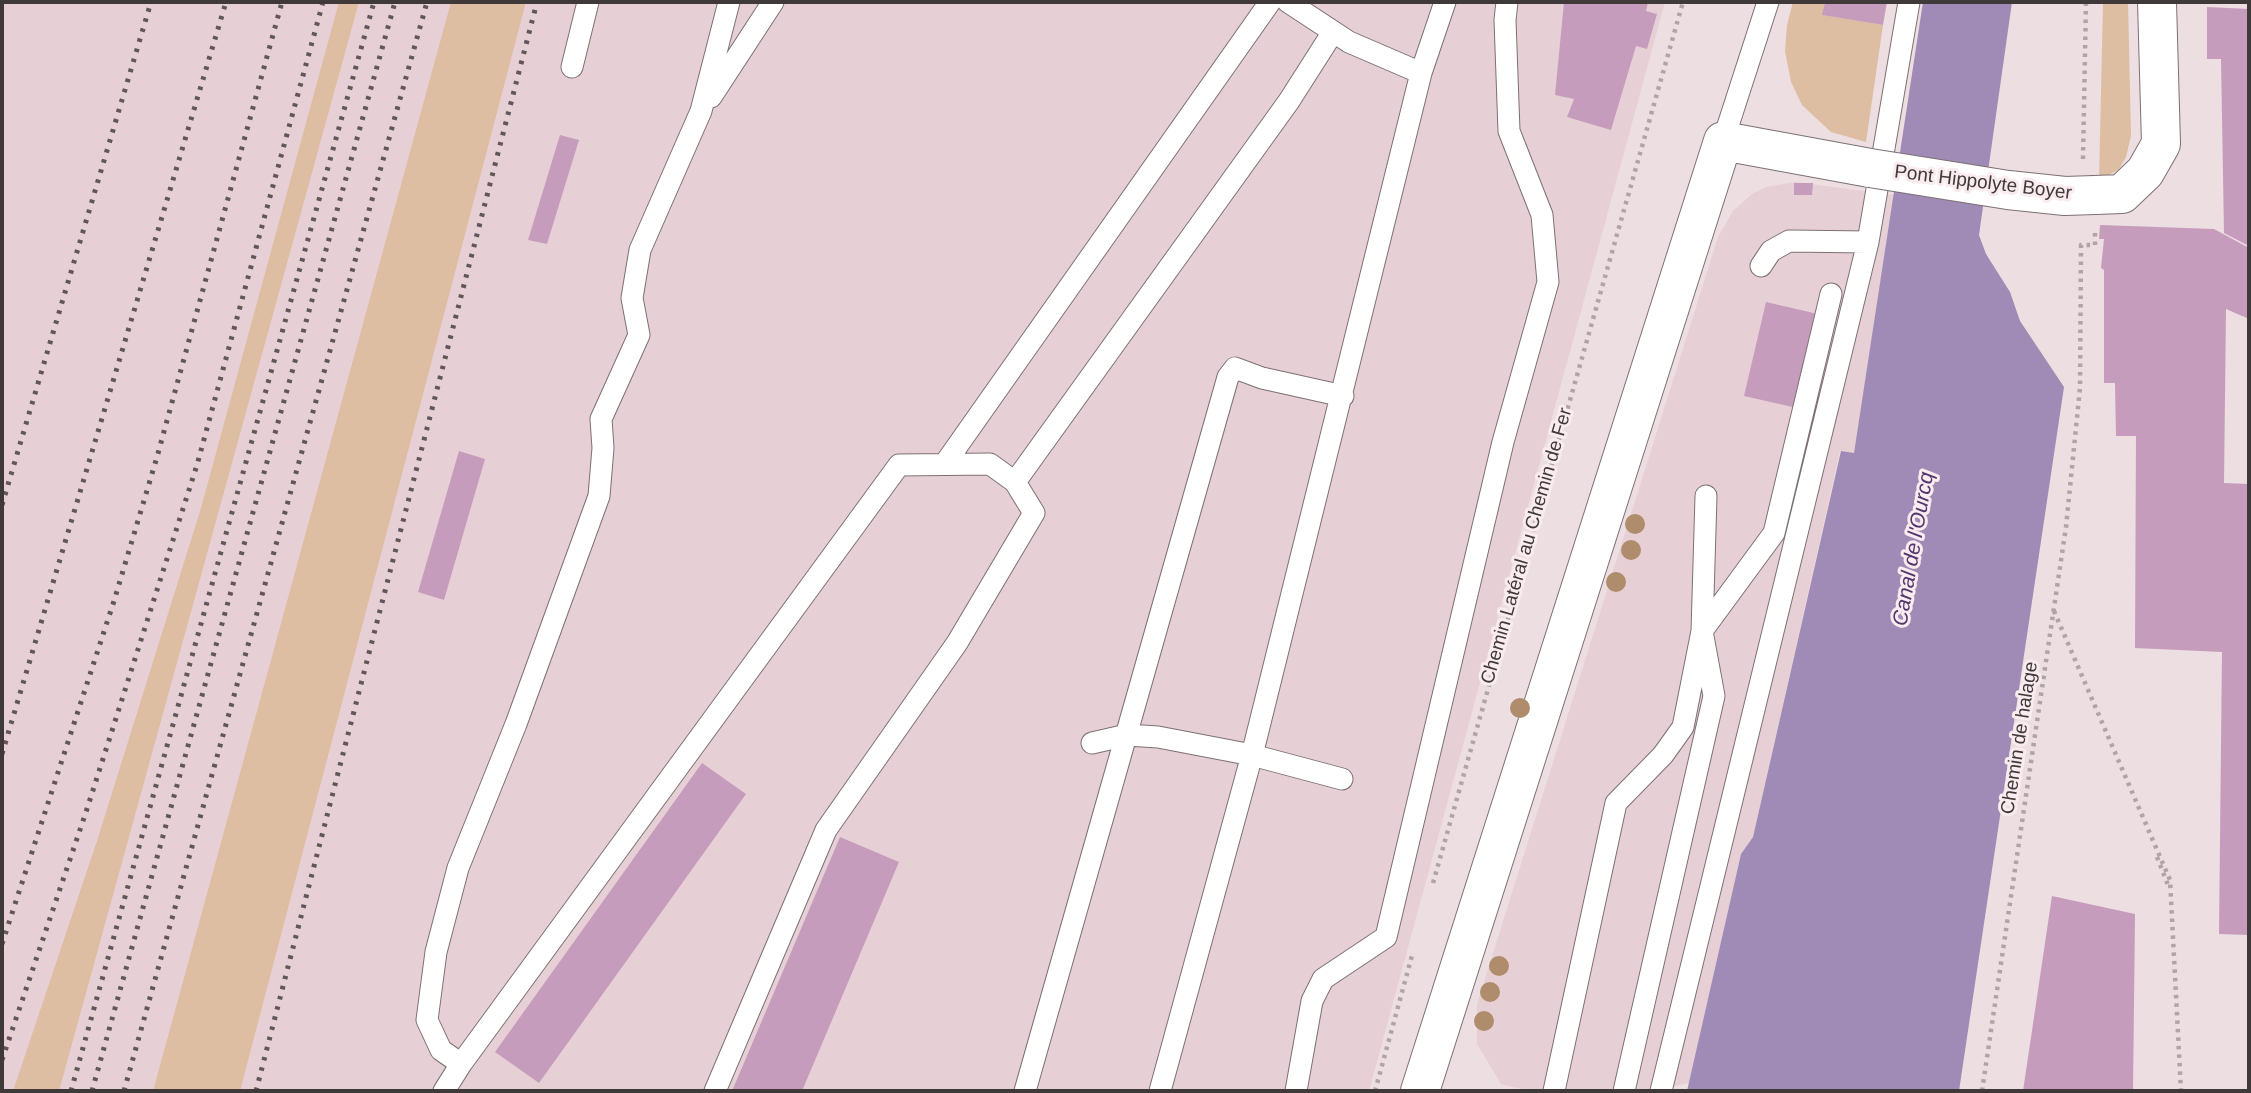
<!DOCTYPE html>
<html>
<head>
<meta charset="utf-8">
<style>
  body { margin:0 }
  #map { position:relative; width:2251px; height:1093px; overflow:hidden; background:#eddee1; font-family:Arial,sans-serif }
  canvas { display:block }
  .frame { position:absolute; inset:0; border:4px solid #3f393a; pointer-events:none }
</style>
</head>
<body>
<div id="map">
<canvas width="2251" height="1093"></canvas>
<div class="frame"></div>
</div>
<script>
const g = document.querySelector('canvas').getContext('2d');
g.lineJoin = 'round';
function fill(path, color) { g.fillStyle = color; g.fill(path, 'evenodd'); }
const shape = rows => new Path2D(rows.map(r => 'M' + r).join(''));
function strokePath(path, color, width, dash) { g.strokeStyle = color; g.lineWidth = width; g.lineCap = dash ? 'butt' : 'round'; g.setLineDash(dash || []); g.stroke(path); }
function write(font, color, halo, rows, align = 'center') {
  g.font = font + ' Arial,sans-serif'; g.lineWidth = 6; g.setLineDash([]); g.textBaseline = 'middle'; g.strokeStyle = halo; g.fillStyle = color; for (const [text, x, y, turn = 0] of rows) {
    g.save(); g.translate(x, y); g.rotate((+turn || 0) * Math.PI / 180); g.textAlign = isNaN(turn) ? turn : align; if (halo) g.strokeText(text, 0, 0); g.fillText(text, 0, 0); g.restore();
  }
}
fill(shape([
  [2,2,1665,2,1369,1091,2,1091],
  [1795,182,1894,195,1854,454,1840,451,1753,837,1741,854,1689,1083,1652,1091,1530,1091,1501,1084,1477,1044,1477,1004,1718,237,1733,211,1752,194,1766,187]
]), '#e7d0d5');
fill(shape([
  [339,2,359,2,59,1091,13,1091,97,841,201,508],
  [451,2,526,2,240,1091,153,1091],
  [1793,2,1825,2,1823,15,1883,25,1866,142,1831,132,1802,105,1791,82,1785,51,1787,25],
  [2103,2,2128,2,2131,136,2126,157,2119,169,2099,181]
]), '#ddbea3');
fill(shape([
  [1923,2,2012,2,1979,235,1986,254,2010,292,2020,321,2064,387,1959,1091,1687,1091,1741,854,1753,837,1841,451,1854,453]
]), '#9f8bb6');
fill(shape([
  [1564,2,1648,2,1646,11,1657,14,1647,49,1636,46,1611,130,1567,117,1574,99,1555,95],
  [1825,2,1887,2,1883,25,1822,15],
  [2207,7,2249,9,2249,246,2224,233,2221,59,2207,59],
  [560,135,579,140,547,244,528,240],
  [1794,183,1813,183,1812,195,1794,195],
  [2100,225,2214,229,2249,248,2249,319,2226,309,2224,483,2249,484,2249,935,2219,934,2222,652,2135,648,2136,436,2116,436,2115,383,2104,383,2104,270,2101,268,2104,239,2099,239],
  [1766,302,1818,314,1797,408,1744,396],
  [459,451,485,459,444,600,418,592],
  [702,763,746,794,539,1083,495,1052],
  [840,837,899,862,802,1091,732,1091],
  [2052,896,2135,914,2133,1091,2023,1091]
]), '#c69cbc');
const service = shape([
  [1288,2,1349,42,1421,73],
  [572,67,588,2],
  [711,97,773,2],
  [1723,141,1768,2],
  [1761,266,1771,251,1789,241,1868,242],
  [946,462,1270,2],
  [1092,743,1127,735,1158,737,1252,755,1342,779],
  [461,1064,899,465,990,464,1015,482,1289,101,1333,32],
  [444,1091,461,1064,441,1050,427,1020,436,952,458,868,516,724,599,496,603,448,601,419,639,335,632,298,640,250,701,111,729,2],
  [715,1091,826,830,957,643,1034,513,1015,482],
  [1025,1091,1228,377,1235,368,1262,378,1343,396],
  [1160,1091,1252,755,1421,73,1445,2],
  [1296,1091,1312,1001,1323,979,1386,937,1503,442,1548,282,1542,215,1509,131,1505,20,1507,2],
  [1554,1091,1616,803,1663,755,1683,727,1702,631,1774,533,1831,294],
  [1624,1091,1714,696,1702,631,1706,496],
  [1661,1091,1868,242,1909,2]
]);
const minor = shape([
  [2095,195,2122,194,2145,172,2161,144,2157,2],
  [1420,1091,1723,141,1870,168]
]);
strokePath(service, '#7d7072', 23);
strokePath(minor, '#7d7072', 40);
strokePath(shape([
  [2083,159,2086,2],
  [2054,611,2170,880,2181,1091],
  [2157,857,2168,885],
  [1433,883,1683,2],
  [1375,1091,1413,952],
  [1982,1091,2066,527,2080,388,2081,245,2095,245,2095,231]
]), '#b0a4a6', 4.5, [3.5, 5]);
strokePath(service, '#fff', 21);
strokePath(minor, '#fff', 38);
strokePath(shape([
  [2,505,151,2],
  [2,754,226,2],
  [2,944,114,601,157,457,282,2],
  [2,1060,86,812,197,465,323,2],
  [71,1091,374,2],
  [92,1091,395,2],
  [124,1091,427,2],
  [256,1091,537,2]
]), '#5f5758', 5, [3.5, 7]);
const minorBridge = shape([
  [1870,168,2008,190,2065,196,2095,195]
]);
strokePath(minorBridge, '#7d7072', 40, []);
strokePath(minorBridge, '#fff', 38);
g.fillStyle = '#ae8c6c';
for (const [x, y] of [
  [1635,524],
  [1631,550],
  [1616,582],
  [1520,708],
  [1499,966],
  [1490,992],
  [1484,1021]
]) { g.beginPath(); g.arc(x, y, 10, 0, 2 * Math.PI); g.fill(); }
write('19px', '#3f393a', '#faebee', [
  ["Pont Hippolyte Boyer",1983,183,7],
  ["Chemin Latéral au Chemin de Fer",1527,546,-74],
  ["Chemin de halage",2020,738,-81]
]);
write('italic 21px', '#52356d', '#faebee', [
  ["Canal de l'Ourcq",1914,549,-80]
]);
</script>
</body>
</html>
